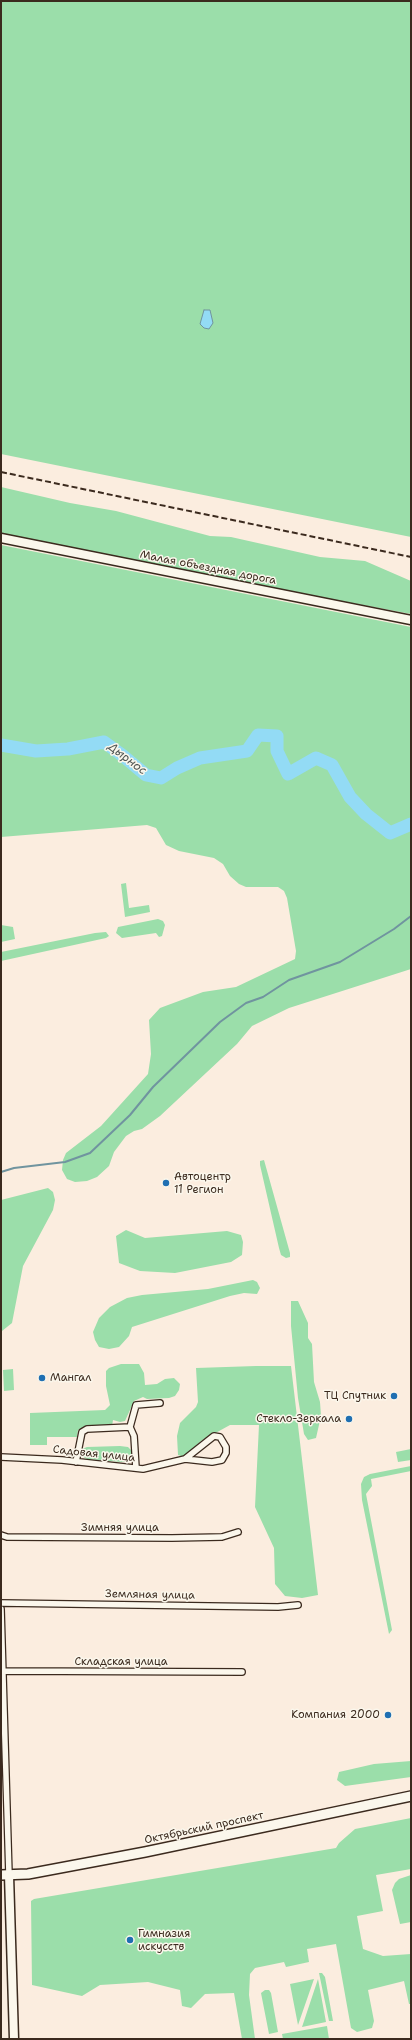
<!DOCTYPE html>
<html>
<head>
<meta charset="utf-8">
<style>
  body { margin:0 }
  #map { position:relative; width:412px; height:2040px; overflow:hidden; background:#fbeddf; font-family:"Shantell Sans",sans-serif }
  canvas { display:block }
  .frame { position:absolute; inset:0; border:2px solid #3b2a1e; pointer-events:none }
</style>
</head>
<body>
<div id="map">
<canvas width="412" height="2040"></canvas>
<div class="frame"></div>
</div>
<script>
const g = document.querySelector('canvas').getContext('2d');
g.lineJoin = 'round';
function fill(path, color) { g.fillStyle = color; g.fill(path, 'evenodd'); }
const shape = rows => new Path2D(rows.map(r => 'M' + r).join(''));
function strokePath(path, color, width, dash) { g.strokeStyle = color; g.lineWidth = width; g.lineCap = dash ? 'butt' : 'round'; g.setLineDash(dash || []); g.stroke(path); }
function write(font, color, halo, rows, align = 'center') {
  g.font = font + ' "Shantell Sans",sans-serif'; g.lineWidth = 3; g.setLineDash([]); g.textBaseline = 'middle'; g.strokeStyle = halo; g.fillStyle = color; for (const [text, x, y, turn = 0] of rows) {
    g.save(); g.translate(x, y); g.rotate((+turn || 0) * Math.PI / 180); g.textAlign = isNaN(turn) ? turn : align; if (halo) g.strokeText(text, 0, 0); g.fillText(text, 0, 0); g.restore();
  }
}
fill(shape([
  [1,1,411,1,411,537,1,454],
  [1,487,70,503,116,511,210,536,231,537,320,557,365,561,411,581,411,614,201,575,1,534],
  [1,545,411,627,411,969,289,1008,252,1026,237,1044,160,1116,142,1129,134,1131,126,1136,114,1152,109,1166,97,1177,87,1181,75,1182,67,1179,62,1170,63,1160,66,1153,101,1126,148,1074,151,1054,149,1020,160,1008,203,992,236,987,295,959,296,951,287,898,284,891,278,887,246,887,239,884,230,876,223,864,214,858,179,851,166,845,156,828,147,825,1,837],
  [126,883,129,908,149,905,150,912,125,917,121,884],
  [158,919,163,921,165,925,162,936,159,937,156,933,122,938,116,933,118,927],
  [1,925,13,927,15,939,1,942],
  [106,932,109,936,106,938,1,961,1,952,95,933],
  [264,1160,290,1253,290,1257,286,1258,281,1255,279,1248,260,1165,260,1161],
  [48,1188,53,1192,55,1200,53,1210,23,1266,12,1323,2,1331,1,1200],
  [126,1230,145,1238,227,1231,241,1235,243,1242,242,1255,231,1262,175,1273,140,1271,119,1263,116,1236],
  [253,1280,257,1282,260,1288,257,1294,244,1293,230,1296,132,1327,129,1336,119,1347,109,1349,99,1347,95,1340,93,1332,99,1318,110,1307,127,1298,142,1295,208,1289],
  [291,1301,298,1301,308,1323,308,1338,312,1344,314,1382,320,1402,321,1416,316,1438,308,1440,304,1434,298,1398,291,1326],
  [121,1364,139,1364,144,1373,145,1385,157,1384,165,1379,174,1378,180,1384,179,1390,175,1396,169,1398,147,1399,143,1397,134,1401,125,1421,120,1422,113,1420,112,1426,84,1427,78,1430,77,1437,47,1437,47,1445,30,1445,30,1413,105,1410,110,1405,106,1386,106,1371,109,1368],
  [256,1366,291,1366,318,1595,302,1598,285,1596,275,1584,274,1548,255,1507,259,1425,230,1425,201,1441,184,1457,178,1455,177,1436,180,1423,196,1407,198,1402,196,1368],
  [13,1369,14,1390,4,1391,3,1370],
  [120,1446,128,1447,131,1450,132,1461,122,1462,87,1459,80,1455,82,1449,87,1447],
  [411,1449,411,1460,398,1462,396,1452],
  [411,1466,411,1471,371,1479,372,1486,366,1494,392,1630,389,1634,362,1500,361,1484,364,1477,370,1474],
  [411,1761,411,1777,345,1786,337,1780,339,1772,374,1764],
  [411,1818,411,1869,376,1875,383,1911,357,1916,363,1949,383,1956,411,1954,411,2004,409,2004,404,1981,368,1990,374,2021,372,2028,357,2032,351,2028,336,1944,307,1949,309,1962,286,1967,284,1962,255,1968,250,1974,249,1995,255,2039,242,2039,234,1993,205,1994,191,2008,182,2006,180,1990,148,1982,100,1985,82,1996,32,1985,31,1901,34,1899,336,1848,339,1843,355,1829],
  [411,1875,411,1922,400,1924,392,1890,395,1883,399,1879],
  [319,1973,322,1973,325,1977,333,2021,329,2021],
  [314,1979,298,2025,290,1984],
  [318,1979,326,2022,302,2027],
  [265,1990,269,1990,271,1993,278,2032,269,2034,261,1993],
  [327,2026,329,2039,283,2039,282,2034]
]), '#9bdeaa');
const water = shape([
  [204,310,210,310,213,323,209,329,204,328,200,324,204,310]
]);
fill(water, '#93dbf5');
strokePath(water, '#70949f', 1);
strokePath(shape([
  [1,1172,14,1168,65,1162,90,1153,130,1115,153,1087,220,1022,246,1003,263,997,289,980,340,962,394,929,411,916]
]), '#70949f', 2);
strokePath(shape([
  [1,745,36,751,68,749,104,742,122,755,146,775,161,778,177,768,200,758,247,751,258,735,277,736,277,751,288,774,316,758,332,765,350,797,366,814,390,833,411,824]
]), '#93dbf5', 13);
const street = shape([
  [130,1427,136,1405,160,1403],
  [1,1457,62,1460,143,1469,185,1459,212,1462,222,1460,226,1453,226,1447,220,1437,214,1436,185,1459],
  [76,1462,82,1432,87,1429,130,1427,134,1436,136,1468],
  [1,1535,7,1537,172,1538,222,1537,238,1532],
  [1,1603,278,1607,298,1605],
  [1,1609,9,1875],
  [1,1671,242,1672]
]);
const secondary = shape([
  [1,538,411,620],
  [9,1875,14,2039]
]);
const primary = shape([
  [1,1875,28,1874,145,1852,411,1796]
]);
strokePath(street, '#3b2a1e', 8);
strokePath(secondary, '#3b2a1e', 11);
strokePath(primary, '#3b2a1e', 12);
strokePath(street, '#fbf7ec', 5.5);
strokePath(secondary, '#fbf7ec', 8);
strokePath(primary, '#fbf7ec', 9);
strokePath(shape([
  [1,472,411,557]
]), '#3b2a1e', 2, [6, 3]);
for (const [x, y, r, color] of [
  [166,1183,4,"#1f6fb2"],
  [42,1378,4,"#1f6fb2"],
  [394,1396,4,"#1f6fb2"],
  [349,1419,4,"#1f6fb2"],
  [388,1715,4,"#1f6fb2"],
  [130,1940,4,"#1f6fb2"]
]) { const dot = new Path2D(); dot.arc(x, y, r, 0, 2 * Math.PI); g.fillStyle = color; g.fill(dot); strokePath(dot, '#fbf7ec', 1.5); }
write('11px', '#3b2a1e', '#fbf7ec', [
  ["Малая объездная дорога",208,568,11],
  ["Садовая улица",94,1454,6],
  ["Зимняя улица",120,1528],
  ["Земляная улица",150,1595,1],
  ["Складская улица",121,1662],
  ["Октябрьский проспект",204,1828,-12]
]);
write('11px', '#3b2a1e', '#fbf7ec', [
  ["Автоцентр",174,1177],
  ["11 Регион",174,1190],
  ["Мангал",50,1378],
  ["ТЦ Спутник",386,1396,"right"],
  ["Стекло-Зеркала",341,1419,"right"],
  ["Компания 2000",380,1715,"right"],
  ["Гимназия",138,1934],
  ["искусств",138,1947]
], 'left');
write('italic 12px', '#515654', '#fbf7ec', [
  ["Дырнос",127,759,37]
]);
</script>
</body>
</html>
